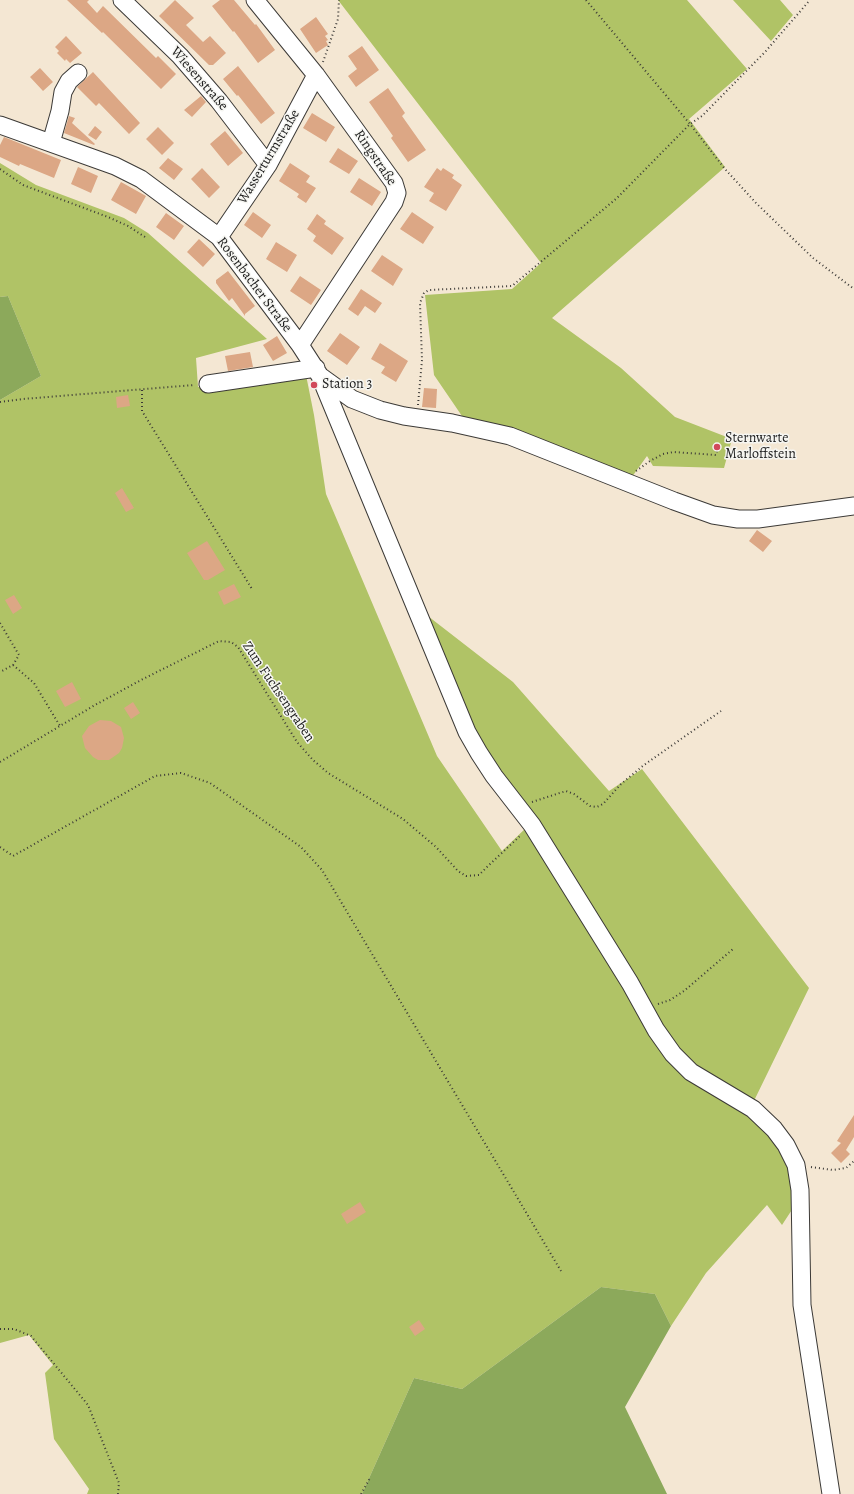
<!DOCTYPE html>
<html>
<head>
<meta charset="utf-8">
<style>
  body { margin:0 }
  canvas { display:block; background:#f4e7d3 }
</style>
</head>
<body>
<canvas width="854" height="1494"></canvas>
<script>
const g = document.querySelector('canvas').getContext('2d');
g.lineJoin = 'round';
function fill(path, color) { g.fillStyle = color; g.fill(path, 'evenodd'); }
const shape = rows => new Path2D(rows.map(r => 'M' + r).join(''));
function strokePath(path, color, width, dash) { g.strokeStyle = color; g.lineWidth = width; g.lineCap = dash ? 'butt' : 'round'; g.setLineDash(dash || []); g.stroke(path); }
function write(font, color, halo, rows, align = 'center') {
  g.font = font + ' Alegreya,serif'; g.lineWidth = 3; g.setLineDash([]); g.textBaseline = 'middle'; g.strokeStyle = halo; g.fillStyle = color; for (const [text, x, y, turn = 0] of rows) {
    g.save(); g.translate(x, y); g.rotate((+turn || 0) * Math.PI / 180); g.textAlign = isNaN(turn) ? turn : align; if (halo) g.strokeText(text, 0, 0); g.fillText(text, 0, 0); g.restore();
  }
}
fill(shape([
  [338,0,687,0,747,69,689,119,725,167,552,318,621,368,675,417,732,439,724,468,653,466,647,456,629,481,464,431,464,419,434,375,425,295,512,289,541,263],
  [733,0,780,0,793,15,771,41],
  [0,163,36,185,124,218,148,233,267,339,196,358,198,387,306,375,314,415,326,494,437,756,502,851,529,825,473,744,415,606,513,682,609,791,642,769,809,988,750,1109,788,1144,801,1196,782,1225,767,1205,706,1273,671,1326,655,1294,601,1287,462,1389,414,1378,362,1494,87,1494,89,1489,54,1439,45,1373,53,1365,29,1335,0,1343,0,400,41,376,8,296,0,297]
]), '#b0c366');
fill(shape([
  [8,296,41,376,0,400,0,297],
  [601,1287,655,1294,671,1326,625,1407,667,1494,362,1494,414,1378,462,1389]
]), '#8ca95b');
fill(shape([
  [67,0,89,0,87,2,97,13,103,6,156,58,158,56,176,74,161,89,103,32,102,33],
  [175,0,194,18,186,25,203,42,210,36,226,53,213,65,209,65,159,16],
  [220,0,234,0,255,25,256,24,275,50,258,63,234,31,233,32,212,6],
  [316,17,328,34,325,36,328,40,326,41,328,45,316,53,300,29],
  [66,36,82,53,70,63,66,59,65,61,57,53,59,51,55,47],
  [362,46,379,70,356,87,348,76,357,69,348,56],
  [238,66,275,113,261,124,238,95,237,96,223,79],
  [40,68,53,82,43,91,30,77],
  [93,72,140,123,129,134,99,103,96,106,77,87],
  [388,88,405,113,402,116,426,150,408,162,391,138,393,136,369,102],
  [201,96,206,102,192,117,184,110],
  [312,113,335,127,326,142,303,128],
  [69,116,75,118,72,123,95,144,94,145,64,133],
  [95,126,102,132,96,140,88,135],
  [158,127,174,143,162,155,146,139],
  [225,131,243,153,228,166,210,144],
  [4,137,61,160,54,178,20,164,19,166,0,157,0,145],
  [338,148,358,161,349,174,329,162],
  [168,158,183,169,174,180,159,168],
  [290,163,310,176,306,182,316,188,306,203,297,197,299,194,279,181],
  [78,167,98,176,91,193,71,184],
  [202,168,220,187,209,198,191,179],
  [437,168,441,171,443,168,454,175,452,178,462,185,446,211,429,201,434,193,424,187],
  [359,178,381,192,372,206,350,192],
  [121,182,146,196,136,214,111,200],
  [253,212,271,225,262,238,244,225],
  [412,212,434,227,423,244,400,229],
  [166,213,184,226,174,240,156,227],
  [317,214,326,221,324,224,344,238,332,255,313,241,316,236,307,229],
  [199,239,215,254,203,267,187,252],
  [276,242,297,255,287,272,266,259],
  [382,255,403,269,393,286,371,271],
  [228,271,255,306,245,314,245,316,232,298,229,301,216,283,216,280],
  [300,276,321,290,311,305,290,291],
  [361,289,382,303,375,313,365,306,358,316,348,309],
  [340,333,360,347,347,365,327,351],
  [277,336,287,353,273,361,263,345],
  [380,343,408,361,396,382,381,373,385,367,371,359],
  [250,352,253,367,228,371,225,356],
  [424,388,437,389,436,408,422,407],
  [128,395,130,406,117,408,116,397],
  [122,488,134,508,126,512,115,493],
  [757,530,772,541,763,552,749,541],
  [207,541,225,570,208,580,204,580,187,553],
  [234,584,241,597,224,605,218,592],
  [14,595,22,608,13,614,5,600],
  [72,682,81,699,65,707,56,691],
  [133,702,140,713,131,719,124,708],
  [100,720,111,721,121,727,124,738,122,748,119,753,109,760,98,760,93,757,85,748,82,736,89,726],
  [854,1115,854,1137,846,1150,850,1154,841,1163,831,1153,841,1143,837,1141],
  [360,1202,366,1212,347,1224,341,1214],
  [419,1320,425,1329,415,1336,409,1327]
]), '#dca785');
const minor = shape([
  [122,0,180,56,219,101,268,165],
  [255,0,316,75,394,183,397,193,394,202,300,345],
  [0,125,115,166,141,179,219,237,300,345,320,376,352,399,380,410,404,416,452,423,510,436,674,501,713,515,738,519,758,519,854,506],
  [51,143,60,111,63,92,69,81,78,73],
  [219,237,268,165,316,75],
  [320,376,467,732,479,753,494,776,532,825,630,983,656,1030,673,1054,691,1072,753,1109,774,1129,786,1145,796,1165,800,1190,802,1305,831,1494],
  [208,384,316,368]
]);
strokePath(minor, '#3c3a37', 19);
strokePath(shape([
  [586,0,690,124,725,169,756,203,813,258,854,289],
  [323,62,338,19,339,0],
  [0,169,23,185,108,217,128,226,145,237],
  [142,390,142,411,252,589],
  [0,402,23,399,194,385],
  [418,405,422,360,420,303,424,293,429,290,512,286,617,198,690,124,702,116,765,52,810,0],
  [636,471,650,461,663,454,674,452,716,455,717,451],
  [0,623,19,655,13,665,0,672],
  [13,665,34,683,60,726],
  [0,762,95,705,143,679,219,641,231,642,238,647,297,742,313,760,328,773,403,819,436,847,458,871,466,876,479,875,489,865,521,835],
  [532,802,566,791,574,794,590,806,597,807,603,804,621,784,644,765,721,711],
  [0,847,13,856,155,776,181,773,210,783,301,847,322,870,561,1271],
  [658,1004,670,1000,684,991,733,949],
  [811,1167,833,1170,846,1168,854,1161],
  [0,1329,14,1329,31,1336,88,1405,119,1483,118,1494],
  [361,1494,370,1478]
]), '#3c3a37', 2, [1, 3]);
strokePath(minor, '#fff', 17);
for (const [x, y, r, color] of [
  [314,385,4,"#d1495b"],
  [717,447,4,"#d1495b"]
]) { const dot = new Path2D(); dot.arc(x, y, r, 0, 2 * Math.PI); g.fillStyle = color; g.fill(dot); strokePath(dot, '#f6f6f2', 1.5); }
write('14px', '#1c1c1c', '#f6f6f2', [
  ["Wiesenstraße",199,79,49],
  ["Wasserturmstraße",269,157,-59],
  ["Ringstraße",375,158,56],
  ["Rosenbacher Straße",254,285,53],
  ["Zum Fuchsengraben",278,692,56]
]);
write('14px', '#1c1c1c', '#f6f6f2', [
  ["Station 3",322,385],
  ["Sternwarte",725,439],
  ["Marloffstein",725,455]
], 'left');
</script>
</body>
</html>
